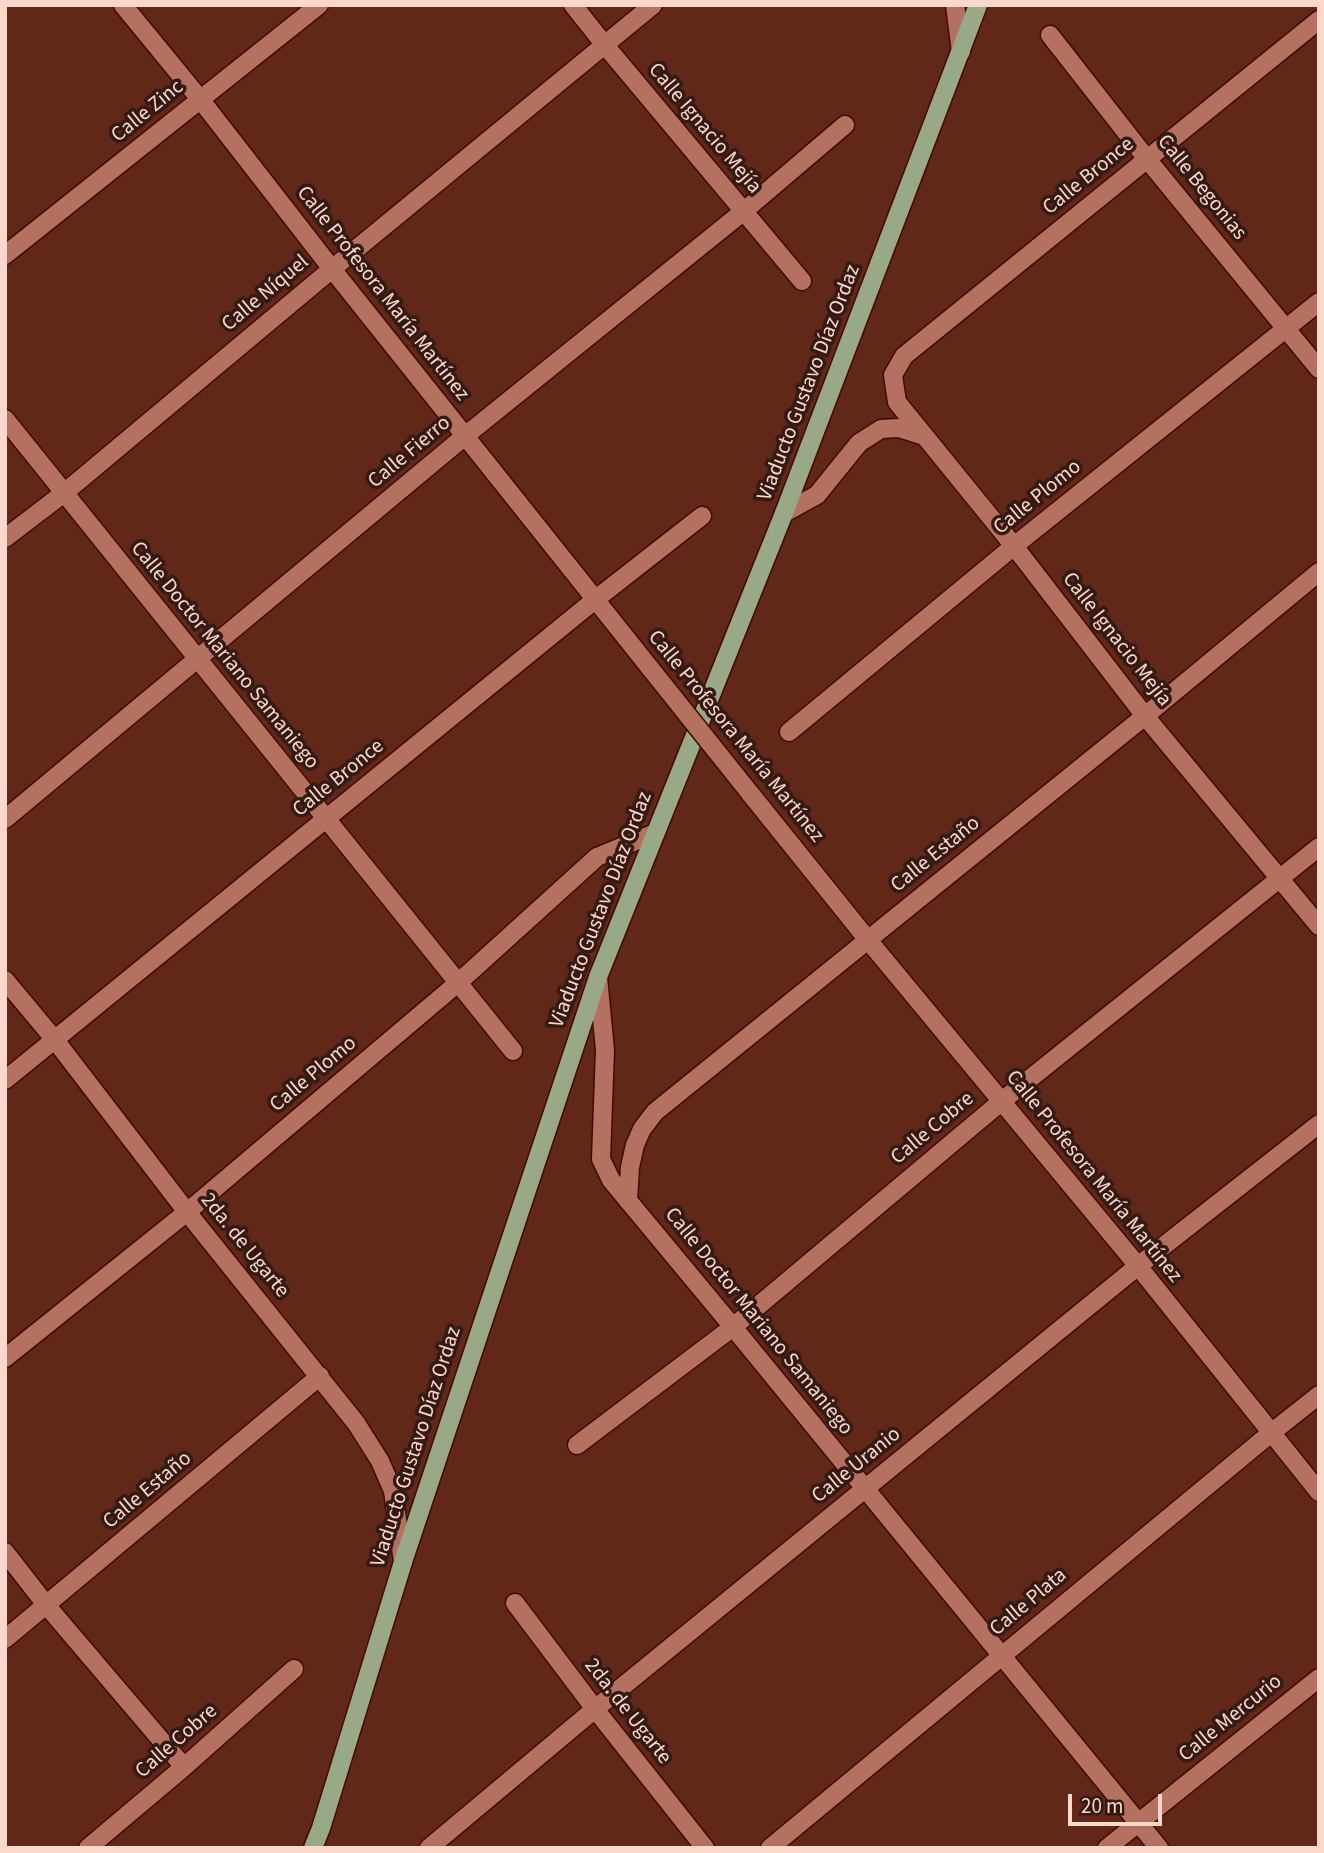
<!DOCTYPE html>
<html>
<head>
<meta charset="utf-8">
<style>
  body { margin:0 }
  #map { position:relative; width:1324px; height:1853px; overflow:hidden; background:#612718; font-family:"Source Sans 3",sans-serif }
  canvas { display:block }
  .frame { position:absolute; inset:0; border:7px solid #fcd7cc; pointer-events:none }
  .scale { position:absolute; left:1068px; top:1794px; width:94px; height:32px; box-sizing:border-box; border:4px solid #fcd7cc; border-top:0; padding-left:9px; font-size:21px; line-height:24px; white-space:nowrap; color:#fcd7cc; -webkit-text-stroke:5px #341a13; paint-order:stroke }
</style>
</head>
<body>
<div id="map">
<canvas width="1324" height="1853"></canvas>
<div class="frame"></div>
<div class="scale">20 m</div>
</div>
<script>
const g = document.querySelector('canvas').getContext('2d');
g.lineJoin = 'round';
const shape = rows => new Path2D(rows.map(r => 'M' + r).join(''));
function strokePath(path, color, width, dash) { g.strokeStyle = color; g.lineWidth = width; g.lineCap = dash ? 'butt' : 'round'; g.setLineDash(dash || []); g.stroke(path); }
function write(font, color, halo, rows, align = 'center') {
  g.font = font + ' "Source Sans 3",sans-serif'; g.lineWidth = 7; g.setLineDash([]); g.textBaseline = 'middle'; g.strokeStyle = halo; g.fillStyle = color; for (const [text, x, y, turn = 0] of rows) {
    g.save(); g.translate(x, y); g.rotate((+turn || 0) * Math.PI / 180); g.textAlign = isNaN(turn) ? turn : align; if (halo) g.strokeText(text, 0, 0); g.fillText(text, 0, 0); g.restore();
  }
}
const minor = shape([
  [123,5,200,99,332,269,650,668],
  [573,5,604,44,802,281],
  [955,5,961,52],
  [1319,20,904,356,893,375,897,402,1014,546,1145,716,1319,926],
  [1050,35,1147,159,1319,369],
  [5,255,319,5],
  [5,419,513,1051],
  [784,513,817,495,859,443,881,429,899,428,924,436],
  [5,538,64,493,332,269,653,5],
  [789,732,1014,546,1319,302],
  [749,792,868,940,1138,1266,1319,1492],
  [5,819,465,436,744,211,845,125],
  [598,977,605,1050,601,1159,611,1180,733,1327,1159,1848],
  [5,980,55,1040,187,1212,356,1423,380,1461,393,1491,403,1562],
  [5,1080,596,599,702,516],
  [628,1201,630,1167,635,1145,642,1129,655,1112,1145,716,1319,572],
  [5,1358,187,1212,459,982,597,857,655,833],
  [577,1445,733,1327,1002,1101,1319,847],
  [5,1552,47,1606,184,1767],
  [515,1603,595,1709,705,1848],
  [5,1639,320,1376],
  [88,1848,184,1767,294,1669],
  [429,1848,595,1709,1138,1266,1319,1124],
  [770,1848,1271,1433,1319,1395],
  [1107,1848,1319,1678]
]);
const major = shape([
  [313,1848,321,1828,403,1562,598,977,784,513,978,5]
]);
strokePath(minor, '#430a00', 21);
strokePath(major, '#430a00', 21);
strokePath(minor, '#b47160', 18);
strokePath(major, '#99a887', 18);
const minorBridge = shape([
  [650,668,749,792]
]);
strokePath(minorBridge, '#430a00', 21, []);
strokePath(minorBridge, '#b47160', 18);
write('21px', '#fcd7cc', '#341a13', [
  ["Calle Zinc",148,112,-39],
  ["Calle Ignacio Mejía",704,129,50],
  ["Calle Bronce",1089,177,-39],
  ["Calle Begonias",1201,188,51],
  ["Calle Níquel",266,294,-40],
  ["Calle Profesora María Martínez",382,294,52],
  ["Viaducto Gustavo Díaz Ordaz",810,383,-69],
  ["Calle Fierro",410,453,-40],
  ["Calle Plomo",1038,498,-39],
  ["Calle Ignacio Mejía",1116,640,52],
  ["Calle Doctor Mariano Samaniego",224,656,51],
  ["Calle Profesora María Martínez",735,737,51],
  ["Calle Bronce",339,779,-39],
  ["Calle Estaño",936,855,-39],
  ["Viaducto Gustavo Díaz Ordaz",602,910,-69],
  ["Calle Plomo",314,1075,-40],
  ["Calle Cobre",933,1129,-40],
  ["Calle Profesora María Martínez",1093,1177,51],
  ["2da. de Ugarte",244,1246,51],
  ["Calle Doctor Mariano Samaniego",758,1322,51],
  ["Viaducto Gustavo Díaz Ordaz",417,1447,-72],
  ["Calle Uranio",857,1466,-39],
  ["Calle Estaño",148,1491,-40],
  ["Calle Plata",1029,1603,-40],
  ["2da. de Ugarte",627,1712,52],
  ["Calle Mercurio",1231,1719,-39],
  ["Calle Cobre",177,1742,-41]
]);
</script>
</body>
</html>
